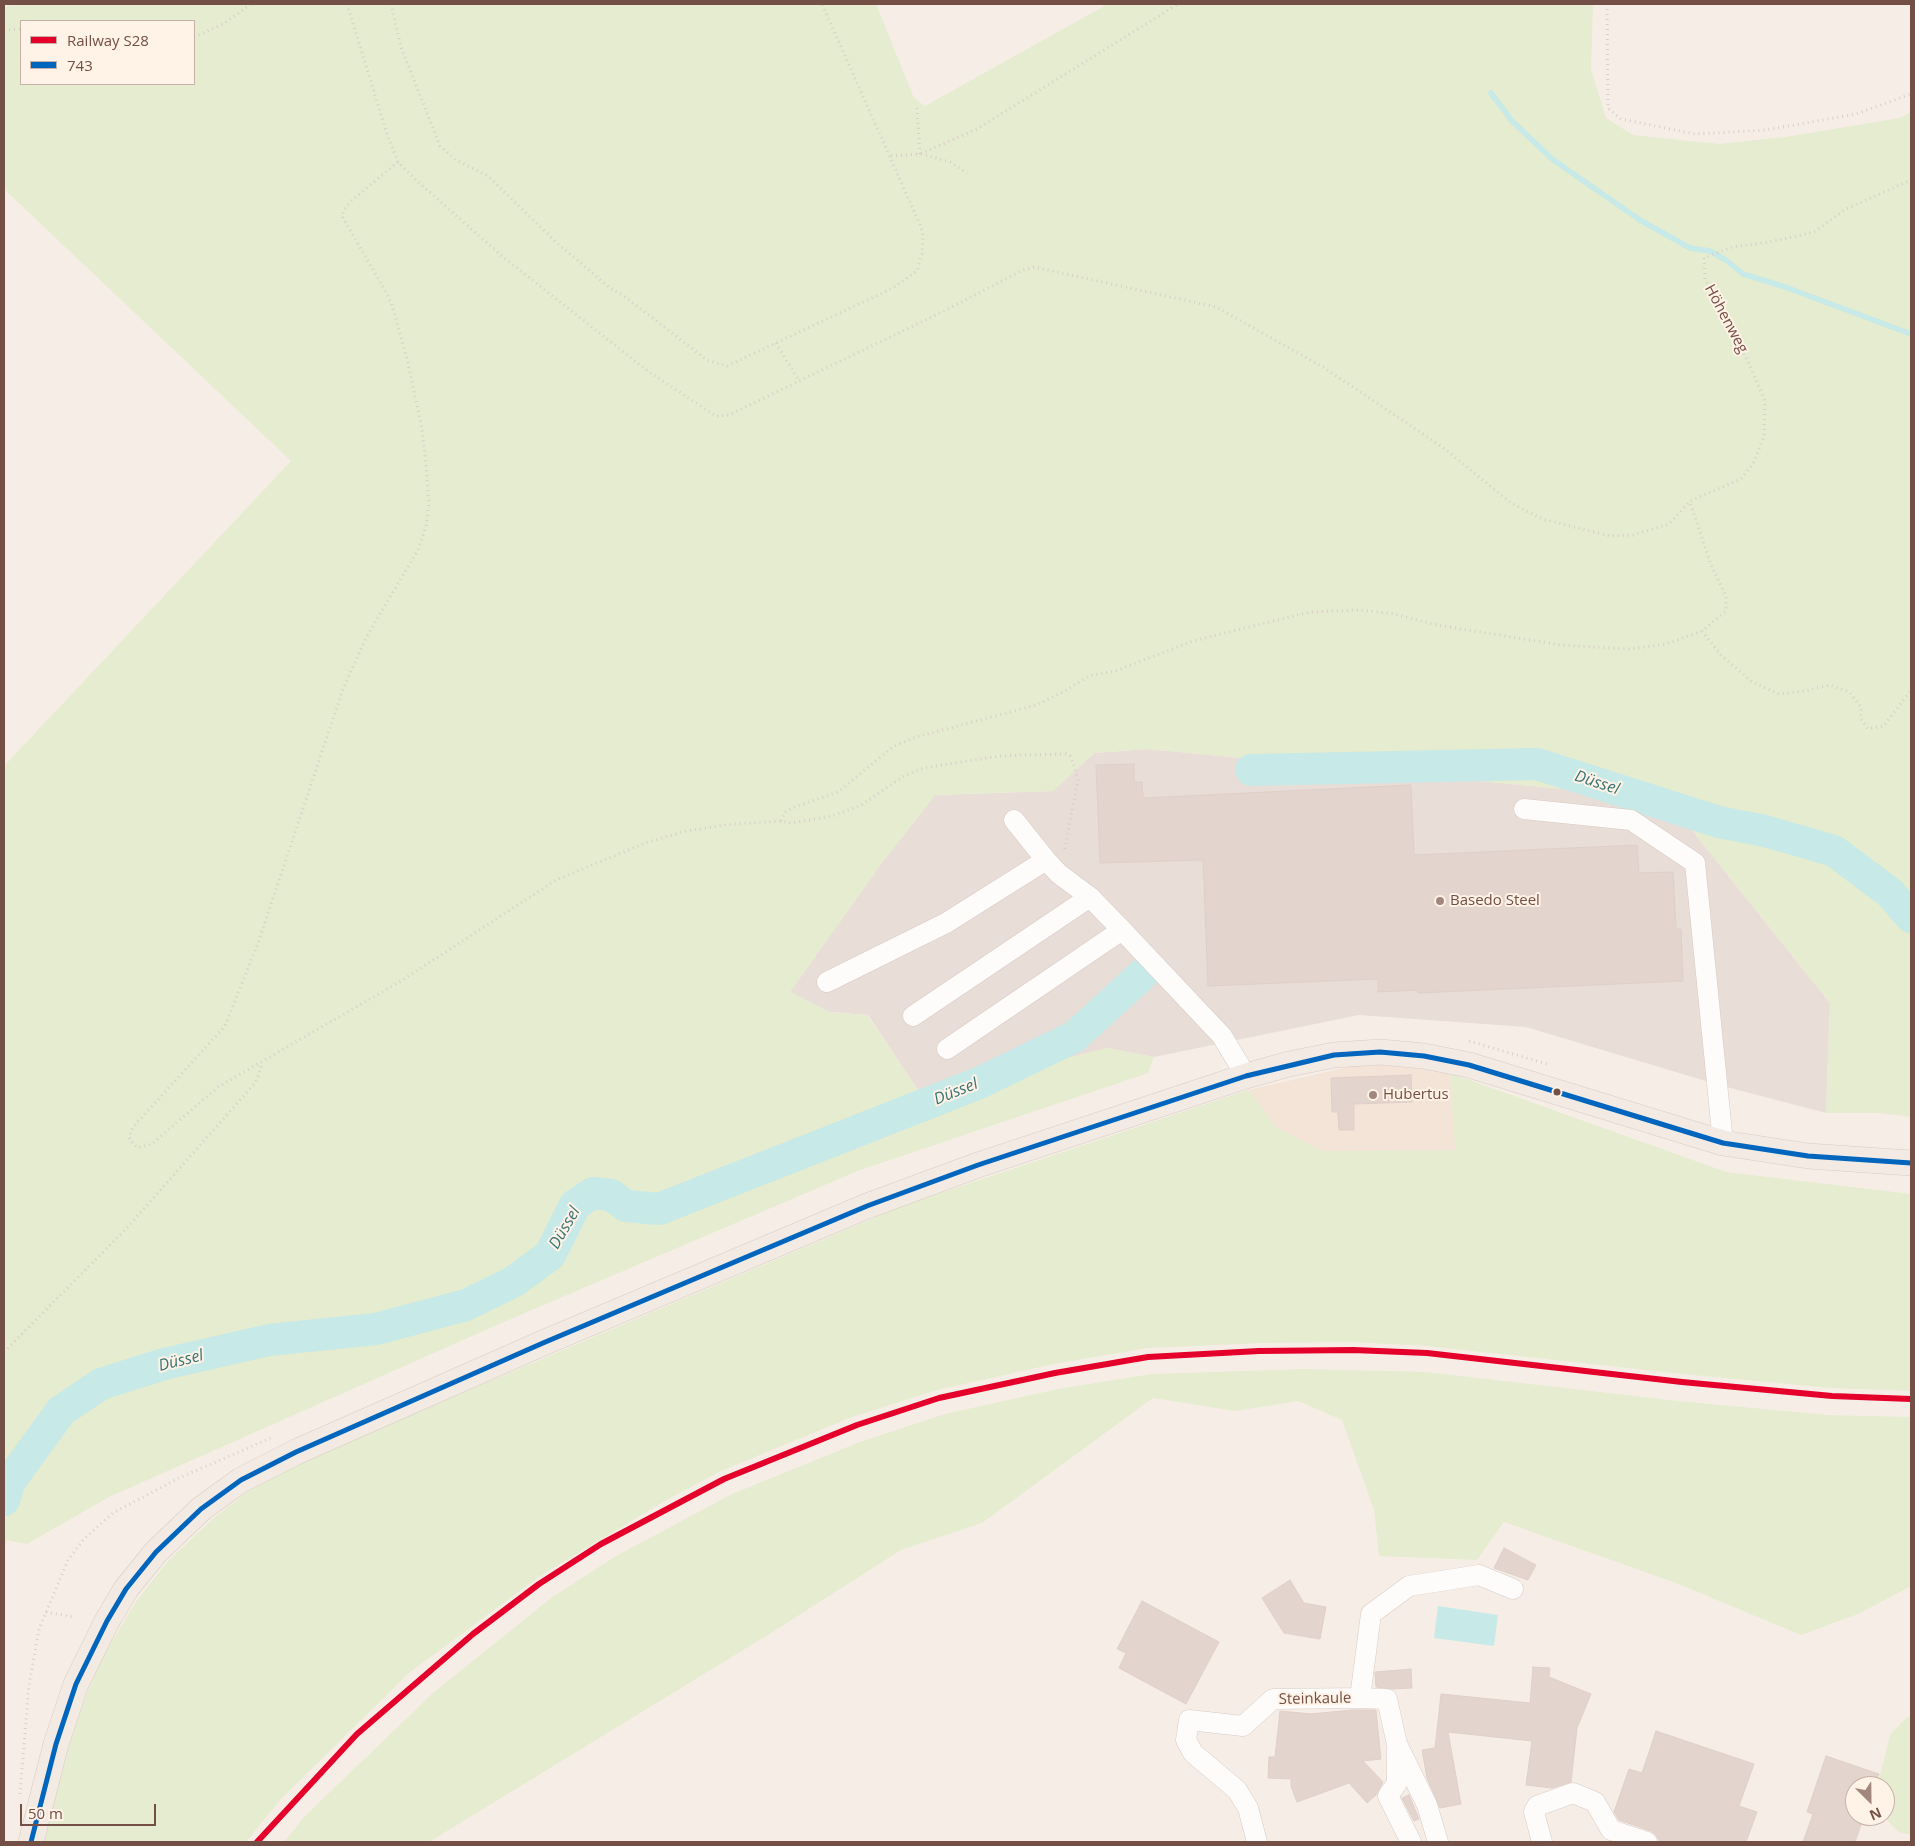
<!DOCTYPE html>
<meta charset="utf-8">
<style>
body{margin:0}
#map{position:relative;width:1915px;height:1846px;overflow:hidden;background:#f6eee6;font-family:"Open Sans",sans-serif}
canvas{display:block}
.frame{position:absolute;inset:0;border:5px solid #744f46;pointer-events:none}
.legend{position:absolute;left:20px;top:20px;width:175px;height:65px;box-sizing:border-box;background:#fff2e6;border:1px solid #c7b1a6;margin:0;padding:6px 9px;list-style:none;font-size:15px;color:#744f46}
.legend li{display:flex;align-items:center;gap:10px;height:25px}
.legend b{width:25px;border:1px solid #c7b1a6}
.north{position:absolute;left:1845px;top:1776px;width:50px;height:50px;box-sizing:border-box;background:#fff2e6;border:1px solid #c7b1a6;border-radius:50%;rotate:157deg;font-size:14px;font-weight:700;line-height:20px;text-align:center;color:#744f46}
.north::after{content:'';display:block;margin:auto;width:18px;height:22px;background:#a2877e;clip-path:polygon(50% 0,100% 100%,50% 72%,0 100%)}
.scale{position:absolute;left:20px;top:1804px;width:136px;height:22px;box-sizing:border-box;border:2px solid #744f46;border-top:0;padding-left:6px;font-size:15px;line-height:18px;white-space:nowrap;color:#744f46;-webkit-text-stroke:4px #fff2e6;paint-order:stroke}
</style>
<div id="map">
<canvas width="1915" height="1846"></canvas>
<div class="frame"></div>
<ul class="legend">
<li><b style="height:6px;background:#e4002b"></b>Railway S28</li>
<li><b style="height:6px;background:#0065bd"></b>743</li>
</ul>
<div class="north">N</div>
<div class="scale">50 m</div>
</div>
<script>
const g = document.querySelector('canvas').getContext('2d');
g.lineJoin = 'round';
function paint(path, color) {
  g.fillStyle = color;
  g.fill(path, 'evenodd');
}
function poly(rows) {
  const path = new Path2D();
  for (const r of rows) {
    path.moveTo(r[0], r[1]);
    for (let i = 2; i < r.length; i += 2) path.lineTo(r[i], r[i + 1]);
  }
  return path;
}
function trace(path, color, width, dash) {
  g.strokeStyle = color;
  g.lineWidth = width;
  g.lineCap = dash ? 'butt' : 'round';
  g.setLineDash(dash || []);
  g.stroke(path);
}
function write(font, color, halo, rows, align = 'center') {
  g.font = font + ' "Open Sans",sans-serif';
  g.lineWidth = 4;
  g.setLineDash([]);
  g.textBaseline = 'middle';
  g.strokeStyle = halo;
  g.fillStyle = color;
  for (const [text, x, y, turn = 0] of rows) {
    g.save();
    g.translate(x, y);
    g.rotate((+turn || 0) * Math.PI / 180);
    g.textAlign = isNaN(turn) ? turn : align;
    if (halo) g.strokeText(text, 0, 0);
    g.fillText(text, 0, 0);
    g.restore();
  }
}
const residential = poly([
 [1370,1062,1450,1073,1455,1150,1322,1151,1277,1128,1248,1090]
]);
const industrial = poly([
 [1148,749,1667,799,1830,1003,1826,1113,1719,1085,1526,1027,1359,1015,1154,1057,1107,1048,921,1095,868,1015,829,1012,790,992,881,864,935,795,1053,791,1094,753]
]);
const green = poly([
 [16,4,876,4,914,98,925,106,1108,4,1593,4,1591,69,1606,118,1633,135,1719,144,1785,137,1900,118,1911,112,1911,1117,1878,1113,1826,1113,1830,1003,1667,799,1148,749,1094,753,1053,791,935,795,881,864,790,992,829,1012,867,1015,921,1095,1107,1048,1154,1057,1148,1073,860,1170,506,1321,109,1497,27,1544,7,1540,4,1548,4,766,291,461,4,189,4,7],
 [21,21,194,21,194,84,21,84],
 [1450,1073,1726,1172,1911,1194,1911,1391,1831,1388,1682,1374,1427,1346,1352,1342,1261,1343,1147,1348,1054,1364,937,1390,852,1417,721,1471,663,1502,540,1576,409,1673,280,1800,246,1842,40,1842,76,1720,101,1660,135,1603,167,1562,214,1518,250,1490,302,1461,902,1206,1248,1090,1277,1128,1322,1151,1455,1150],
 [1305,1369,1426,1372,1678,1401,1828,1415,1911,1417,1911,1586,1858,1614,1801,1635,1676,1583,1504,1522,1477,1560,1379,1556,1374,1510,1342,1420,1298,1401,1235,1411,1153,1398,982,1523,901,1550,771,1633,429,1842,284,1842,305,1816,433,1693,551,1598,616,1556,732,1494,860,1442,945,1414,1058,1389,1152,1374],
 [1907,1717,1911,1717,1911,1835,1899,1832,1885,1818,1885,1786,1880,1786,1879,1780,1890,1735]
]);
const water = poly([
 [1438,1606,1498,1615,1494,1646,1434,1638]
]);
const stream = poly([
 [1491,93,1512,121,1552,159,1640,220,1690,248,1710,251,1726,260,1743,274,1785,287,1911,334]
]);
const river = poly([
 [1251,770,1537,764,1719,822,1765,831,1834,851,1889,892,1911,917],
 [4,1500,10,1481,61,1411,101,1384,164,1364,269,1340,376,1329,466,1305,513,1282,550,1255,575,1205,593,1193,611,1195,626,1206,659,1209,979,1083,1074,1037,1143,974]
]);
const building = poly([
 [1134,764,1134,782,1142,782,1143,798,1411,785,1414,855,1637,845,1639,873,1673,872,1676,929,1681,929,1683,981,1418,993,1418,990,1378,992,1378,979,1208,986,1203,860,1100,863,1096,765,1134,764],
 [1411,1075,1412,1102,1354,1104,1354,1130,1339,1130,1338,1112,1332,1112,1331,1078,1411,1075],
 [1504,1548,1536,1565,1528,1580,1494,1568,1504,1548],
 [1290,1580,1304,1603,1326,1607,1320,1639,1284,1633,1262,1598,1290,1580],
 [1142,1601,1219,1642,1186,1704,1119,1668,1126,1653,1117,1649,1142,1601],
 [1533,1667,1550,1668,1549,1677,1591,1694,1577,1728,1571,1782,1552,1788,1526,1785,1532,1741,1448,1732,1461,1804,1440,1808,1427,1778,1422,1750,1435,1748,1441,1694,1530,1703,1533,1667],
 [1411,1669,1412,1688,1393,1689,1376,1687,1375,1672,1411,1669],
 [1352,1710,1376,1710,1381,1759,1363,1761,1383,1782,1376,1795,1367,1803,1349,1783,1297,1802,1291,1786,1291,1779,1268,1778,1269,1757,1275,1757,1280,1711,1311,1714,1352,1710],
 [1656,1731,1754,1764,1739,1806,1757,1812,1746,1842,1660,1842,1656,1835,1651,1831,1619,1820,1614,1812,1629,1769,1642,1773,1656,1731],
 [1826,1756,1879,1774,1874,1786,1855,1786,1855,1816,1864,1816,1855,1842,1803,1842,1813,1814,1807,1812,1826,1756],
 [1409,1795,1419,1819,1414,1821,1402,1798,1409,1795]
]);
const path = poly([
 [347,4,387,134,398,162,416,180,503,257,649,372,716,416,729,415,942,312,1023,270,1034,267,1216,307,1323,367,1441,446,1511,503,1542,519,1610,536,1633,535,1669,524,1690,501,1741,479,1753,464,1764,436,1765,401,1749,364,1705,279,1704,258,1732,247,1770,242,1814,232,1846,209,1911,180],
 [391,4,401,47,440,146,456,160,488,176,557,243,610,288,624,296,707,360,727,366,893,288,917,271,922,254,923,236,921,227,822,4],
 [1607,4,1608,108,1621,119,1695,134,1766,130,1856,114,1911,94],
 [4,30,21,29],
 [194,37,223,24,251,4],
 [917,108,920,154],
 [921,154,950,162,967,173],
 [891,156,920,154,977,129,1178,4],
 [398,162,351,201,344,210,342,216,383,287,392,305,407,359,422,429,426,464,429,504,426,526,418,550,367,636,343,689,258,943,225,1026,133,1127,129,1137,133,1144,138,1148,152,1144,218,1087,401,981,556,880,645,843,686,831,732,824,781,821,791,823,832,816,860,806,904,776,923,768,999,756,1066,754,1070,756,1073,762,1078,780,1064,853],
 [776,343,799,381],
 [1702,631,1721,655,1752,682,1779,694,1804,691,1830,685,1849,692,1861,707,1861,719,1868,729,1884,726,1911,690],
 [781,821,785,812,792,808,838,792,894,746,916,737,1036,705,1065,691,1089,676,1115,671,1193,641,1310,612,1360,610,1394,614,1437,625,1561,645,1629,649,1666,644,1702,631,1726,611,1726,596,1711,565,1690,502],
 [1469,1041,1547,1064],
 [4,1352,125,1230,256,1082,262,1064],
 [46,1612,73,1617],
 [20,1794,29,1685,39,1629,68,1560,84,1539,113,1513,179,1478,273,1437]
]);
const minor = poly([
 [1524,809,1631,820,1695,863,1723,1143],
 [1014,820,1046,860,1059,874,1090,897,1122,930,1222,1036,1246,1076],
 [827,982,946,923,1046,860],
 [913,1016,1090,897],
 [947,1049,1122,930],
 [1360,1698,1371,1614,1409,1586,1479,1575,1513,1589],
 [1397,1749,1397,1783,1388,1796,1411,1842],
 [1257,1842,1248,1808,1237,1790,1193,1753,1186,1740,1189,1720,1243,1726,1273,1699,1360,1698,1387,1699,1397,1744,1427,1805,1438,1842],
 [1542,1842,1534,1812,1537,1806,1573,1793,1595,1802,1611,1830,1647,1842]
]);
const major = poly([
 [31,1842,56,1744,76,1684,107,1621,126,1589,156,1552,201,1509,241,1480,296,1452,543,1343,867,1206,978,1165,1246,1076,1289,1064,1334,1055,1380,1052,1424,1056,1469,1065,1723,1143,1808,1156,1911,1163]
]);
const bus1 = poly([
 [31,1842,56,1744,76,1684,107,1621,126,1589,156,1552,201,1509,241,1480,296,1452,543,1343,867,1206,978,1165,1246,1076,1334,1055,1380,1052,1424,1056,1469,1065,1723,1143,1808,1156,1911,1163]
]);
const rail1 = poly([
 [257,1842,357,1734,473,1634,539,1584,601,1544,724,1479,857,1425,939,1398,1055,1373,1148,1357,1259,1351,1353,1350,1427,1353,1682,1382,1832,1396,1911,1399]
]);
const markers = [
 [1440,901,5,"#a2877e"],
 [1557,1092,4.5,"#744f46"],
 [1373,1095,5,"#a2877e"]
];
const streetNames = [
 ["Höhenweg",1726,319,62],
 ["Steinkaule",1315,1699,-1]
];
const poiNames = [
 ["Basedo Steel",1450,901],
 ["Hubertus",1383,1095]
];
const waterNames = [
 ["Düssel",1597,783,18],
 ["Düssel",956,1092,-22],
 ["Düssel",565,1228,-60],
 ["Düssel",181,1361,-14]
];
paint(residential, '#f4e3d7');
paint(industrial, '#e9ddd7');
paint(green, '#e5eccf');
paint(water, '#c7e9e7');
trace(stream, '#c7e9e7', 5.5);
trace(river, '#c7e9e7', 32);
paint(building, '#e3d4cd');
trace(building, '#dfcfc8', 1);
trace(minor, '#d7cac4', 21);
trace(major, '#d8cbc7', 26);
trace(path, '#d9ceca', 3, [1, 4]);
trace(minor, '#fefcfb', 20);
trace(major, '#f2eae3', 25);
trace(bus1, '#0065bd', 5);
trace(rail1, '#e4002b', 6);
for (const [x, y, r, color] of markers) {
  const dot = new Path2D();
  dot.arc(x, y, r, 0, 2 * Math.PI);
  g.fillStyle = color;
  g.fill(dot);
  trace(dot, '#fff2e6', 2);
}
write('15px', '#744f46', '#fff2e6', streetNames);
write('15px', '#744f46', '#fff2e6', poiNames, 'left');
write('italic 16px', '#377374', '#fff2e6', waterNames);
</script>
